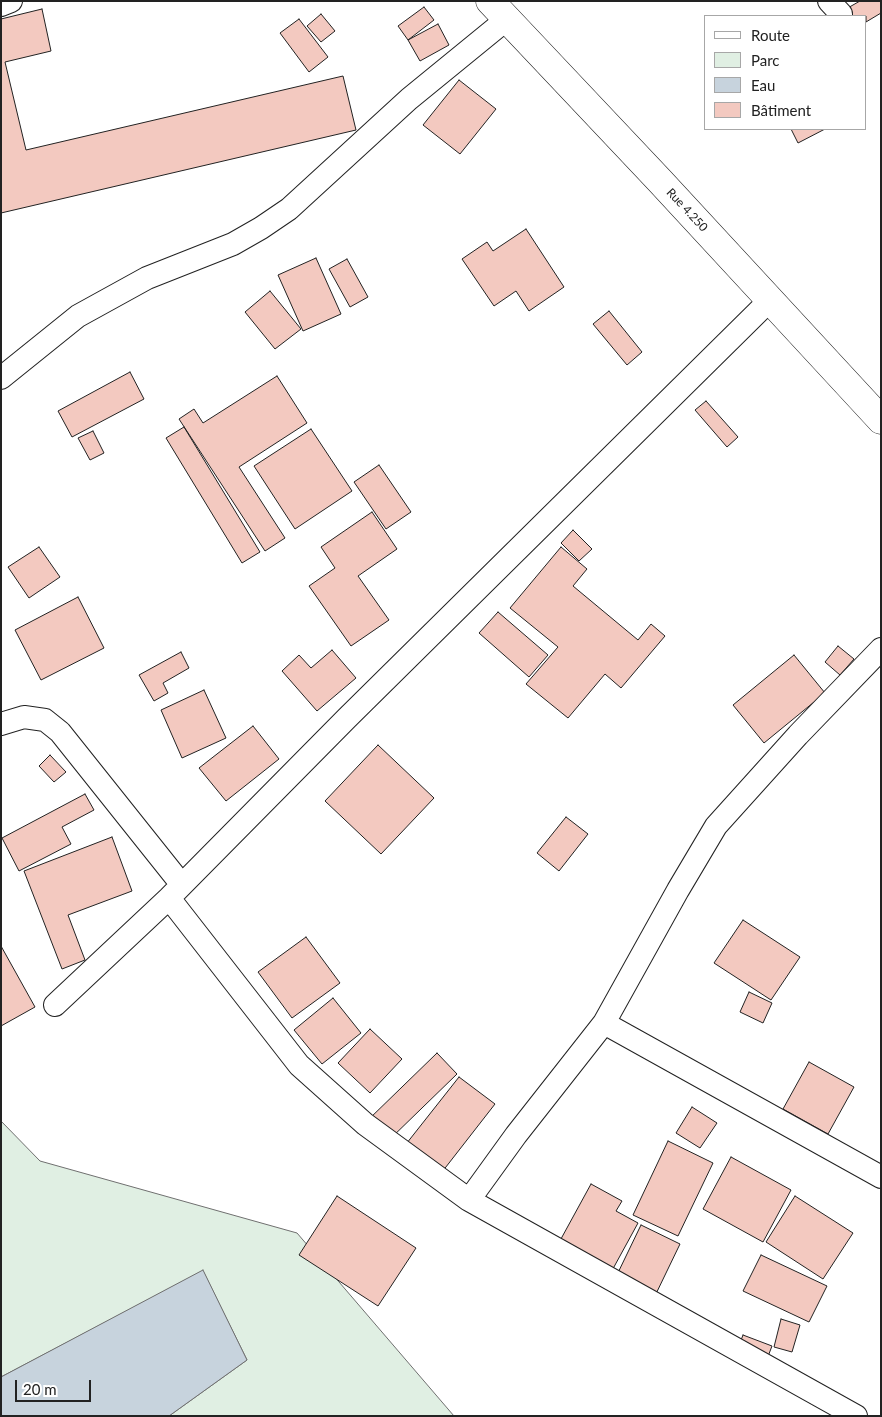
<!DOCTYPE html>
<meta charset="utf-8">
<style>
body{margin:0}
#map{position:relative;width:882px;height:1417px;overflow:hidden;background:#fff;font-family:Lato,sans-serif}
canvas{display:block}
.frame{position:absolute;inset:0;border:2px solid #222;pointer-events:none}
.legend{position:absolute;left:704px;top:15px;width:162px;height:115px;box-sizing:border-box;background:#fff;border:1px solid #a7a7a7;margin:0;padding:6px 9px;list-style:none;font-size:15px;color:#222}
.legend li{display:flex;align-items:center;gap:10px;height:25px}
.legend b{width:25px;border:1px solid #a7a7a7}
.scale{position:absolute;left:15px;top:1380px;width:76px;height:22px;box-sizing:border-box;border:2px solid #222;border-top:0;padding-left:6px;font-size:15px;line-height:18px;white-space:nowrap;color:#222;-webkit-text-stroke:4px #fff;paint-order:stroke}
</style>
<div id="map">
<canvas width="882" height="1417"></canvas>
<div class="frame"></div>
<ul class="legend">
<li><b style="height:6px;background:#fff"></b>Route</li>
<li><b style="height:14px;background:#e0efe3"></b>Parc</li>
<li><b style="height:14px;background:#c7d3dd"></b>Eau</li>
<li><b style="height:14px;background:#f3c9c0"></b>Bâtiment</li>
</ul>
<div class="scale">20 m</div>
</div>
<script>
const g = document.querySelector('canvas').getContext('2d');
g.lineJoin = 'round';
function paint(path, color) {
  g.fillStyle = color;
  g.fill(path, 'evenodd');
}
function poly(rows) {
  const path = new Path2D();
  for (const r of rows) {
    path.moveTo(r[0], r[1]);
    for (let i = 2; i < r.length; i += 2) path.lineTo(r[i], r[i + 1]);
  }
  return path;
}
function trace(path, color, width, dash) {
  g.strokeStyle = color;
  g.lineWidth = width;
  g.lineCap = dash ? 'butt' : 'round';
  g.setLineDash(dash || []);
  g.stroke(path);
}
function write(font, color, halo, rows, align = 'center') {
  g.font = font + ' Lato,sans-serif';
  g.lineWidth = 4;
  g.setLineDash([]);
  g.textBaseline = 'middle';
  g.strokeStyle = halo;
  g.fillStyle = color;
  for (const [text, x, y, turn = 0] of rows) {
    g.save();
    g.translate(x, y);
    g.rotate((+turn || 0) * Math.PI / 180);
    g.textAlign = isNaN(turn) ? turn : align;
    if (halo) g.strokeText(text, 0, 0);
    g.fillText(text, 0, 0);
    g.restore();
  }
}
const green = poly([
 [1,1121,40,1161,297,1233,454,1416,169,1416,247,1360,203,1271,1,1377,1,1121]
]);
const water = poly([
 [203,1270,247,1360,169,1416,1,1416,1,1377,203,1270]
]);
const building = poly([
 [860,1,881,1,881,13,866,22,866,16,850,16,846,9,860,1],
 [424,7,434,20,408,40,398,26,424,7],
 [42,9,51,51,5,62,26,150,343,76,356,130,1,213,1,19,42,9],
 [321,14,335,31,321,42,307,26,321,14],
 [299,19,328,57,309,72,280,33,299,19],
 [438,24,449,45,420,61,408,40,438,24],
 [459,80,496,109,460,154,423,125,459,80],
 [791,129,825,129,798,143,791,129],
 [526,229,564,287,529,311,516,291,494,306,462,259,487,242,493,251,526,229],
 [316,258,341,314,303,331,278,275,316,258],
 [347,259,368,297,350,307,329,269,347,259],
 [270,291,301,329,275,349,245,312,270,291],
 [609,311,642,352,627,365,593,324,609,311],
 [130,372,144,399,72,437,58,411,130,372],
 [277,376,307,423,239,467,285,538,265,551,179,419,194,409,203,423,277,376],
 [706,401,738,437,727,447,695,410,706,401],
 [184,427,260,552,242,563,166,438,184,427],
 [311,429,352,491,295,529,254,466,311,429],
 [93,431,104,453,90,460,78,438,93,431],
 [379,465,411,512,386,529,354,482,379,465],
 [372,512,397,549,358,576,389,620,351,646,309,586,335,568,321,547,372,512],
 [573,530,592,549,579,561,561,543,573,530],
 [39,547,60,577,29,598,8,567,39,547],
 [561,547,587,569,573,586,638,640,651,624,665,636,621,688,605,674,568,718,526,684,558,647,510,608,561,547],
 [78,597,104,648,41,680,15,630,78,597],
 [498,612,548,655,529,677,479,633,498,612],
 [838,646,854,659,840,675,825,662,838,646],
 [332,650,356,678,317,711,282,671,299,655,311,668,332,650],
 [181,652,189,668,163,683,168,693,154,701,139,675,181,652],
 [794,655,825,693,764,743,733,705,794,655],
 [204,690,226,738,182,758,161,710,204,690],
 [253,726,279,759,226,801,199,768,253,726],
 [378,745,434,798,381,854,325,801,378,745],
 [50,755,66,772,54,782,39,766,50,755],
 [85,794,94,810,62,827,71,844,19,871,2,838,85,794],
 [566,817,588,834,559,871,537,853,566,817],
 [112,837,132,891,68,915,85,960,62,969,24,871,112,837],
 [743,920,800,957,771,1000,714,963,743,920],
 [306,937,340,983,292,1018,258,972,306,937],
 [1,946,35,1007,1,1026,1,946],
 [749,992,772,1003,763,1023,740,1012,749,992],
 [333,998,361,1033,322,1064,294,1030,333,998],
 [370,1029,402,1059,370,1093,338,1063,370,1029],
 [437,1053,457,1074,387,1142,367,1121,437,1053],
 [809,1062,854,1087,828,1134,783,1109,809,1062],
 [459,1077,495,1104,435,1181,399,1153,459,1077],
 [692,1107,717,1123,700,1148,676,1133,692,1107],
 [668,1141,713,1163,678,1236,633,1215,668,1141],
 [731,1157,791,1190,763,1242,703,1209,731,1157],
 [591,1184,622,1201,616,1211,638,1223,603,1287,556,1248,591,1184],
 [337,1196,416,1248,378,1306,299,1255,337,1196],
 [795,1196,853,1233,823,1279,766,1242,795,1196],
 [641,1225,680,1244,653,1300,614,1281,641,1225],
 [761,1255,827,1286,809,1322,743,1291,761,1255],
 [781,1319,800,1325,792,1352,774,1347,781,1319],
 [743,1335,772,1346,767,1359,738,1348,743,1335]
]);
const minor = poly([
 [829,1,841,14],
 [1,5,11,1],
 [1,378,78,316,147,278,233,244,261,228,289,209,409,99,507,19],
 [1,724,24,717,45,720,60,732,182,885],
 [169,898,299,1065,365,1124,469,1200],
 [55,1005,169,898,347,718,770,300],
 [604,1023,881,1177],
 [856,1416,469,1200,516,1135,604,1023,678,890,716,826,798,735,881,649]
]);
const primary = poly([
 [490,1,660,181,881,420]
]);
const streetNames = [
 ["Rue 4.250",687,210,47]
];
paint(green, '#e0efe3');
trace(green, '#6f6f6f', 1);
paint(water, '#c7d3dd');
trace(water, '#6f6f6f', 1);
paint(building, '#f3c9c0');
trace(building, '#222', 1);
trace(minor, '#222', 24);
trace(primary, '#222', 29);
trace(minor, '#fff', 22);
trace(primary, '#fff', 28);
write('12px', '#222', '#fff', streetNames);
</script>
